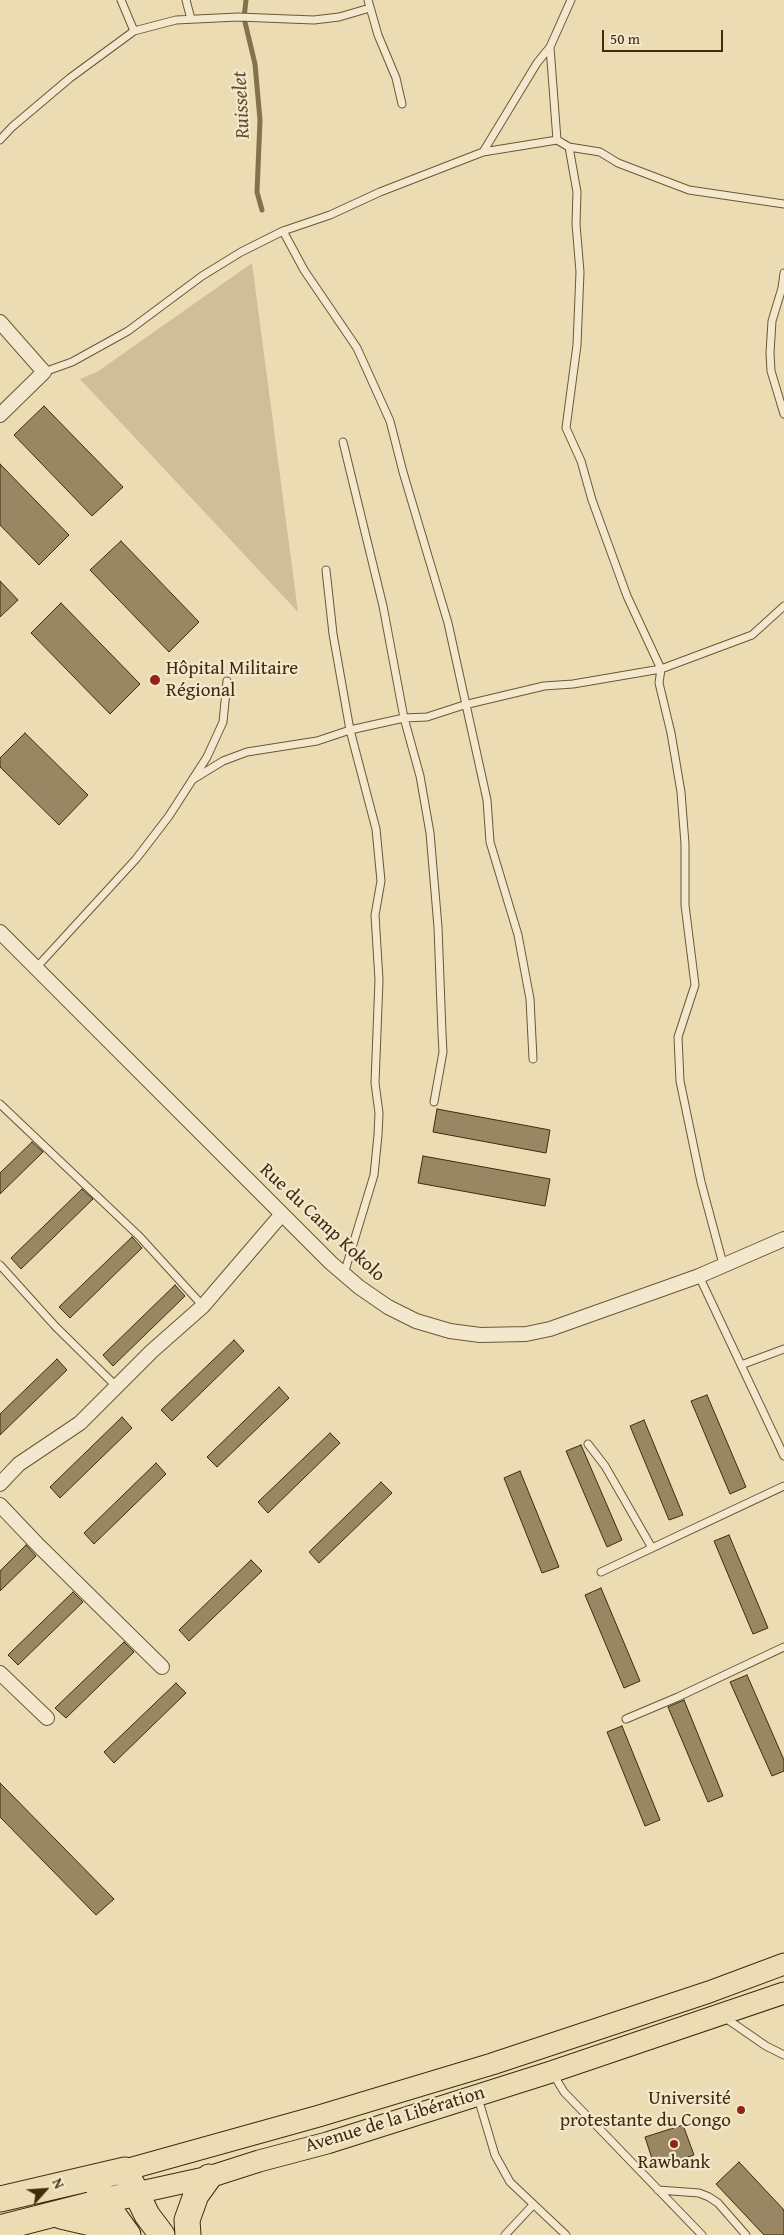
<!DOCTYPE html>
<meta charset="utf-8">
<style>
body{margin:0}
#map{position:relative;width:784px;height:2235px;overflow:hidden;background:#ecdcb4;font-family:"Gentium Book Plus",serif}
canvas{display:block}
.north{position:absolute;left:20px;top:2165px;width:50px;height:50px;-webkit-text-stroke:4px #f3e8ce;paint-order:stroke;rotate:64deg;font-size:14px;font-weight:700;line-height:20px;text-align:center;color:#402b0b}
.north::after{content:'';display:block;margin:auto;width:18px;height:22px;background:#402b0b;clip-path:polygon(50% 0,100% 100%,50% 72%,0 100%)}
.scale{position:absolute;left:602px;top:30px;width:121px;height:22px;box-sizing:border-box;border:2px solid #402b0b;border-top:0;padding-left:6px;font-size:15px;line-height:18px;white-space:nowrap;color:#402b0b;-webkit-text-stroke:4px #f3e8ce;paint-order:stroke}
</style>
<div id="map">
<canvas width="784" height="2235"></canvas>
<div class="north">N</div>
<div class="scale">50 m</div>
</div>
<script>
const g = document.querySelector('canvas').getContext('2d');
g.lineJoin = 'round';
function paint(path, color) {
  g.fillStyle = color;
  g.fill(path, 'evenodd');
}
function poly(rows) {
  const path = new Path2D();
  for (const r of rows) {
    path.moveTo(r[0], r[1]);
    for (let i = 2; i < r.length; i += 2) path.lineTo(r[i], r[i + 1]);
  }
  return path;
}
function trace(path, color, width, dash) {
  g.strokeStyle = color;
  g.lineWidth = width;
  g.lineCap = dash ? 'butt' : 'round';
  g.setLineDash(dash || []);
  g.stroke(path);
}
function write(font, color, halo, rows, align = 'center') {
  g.font = font + ' "Gentium Book Plus",serif';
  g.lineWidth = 4.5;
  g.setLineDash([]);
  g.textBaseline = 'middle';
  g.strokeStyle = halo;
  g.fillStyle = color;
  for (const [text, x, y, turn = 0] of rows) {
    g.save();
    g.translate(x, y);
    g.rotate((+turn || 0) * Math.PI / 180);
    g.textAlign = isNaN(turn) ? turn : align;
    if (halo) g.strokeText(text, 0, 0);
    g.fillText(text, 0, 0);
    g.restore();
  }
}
const green = poly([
 [252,263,298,612,80,379,97,372]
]);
const stream = poly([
 [246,0,244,18,255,64,260,120,257,192,262,210]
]);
const building = poly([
 [44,406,123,487,92,516,14,435,44,406],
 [0,464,69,535,39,565,0,525,0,464],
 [121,541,199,622,169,652,90,570,121,541],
 [0,581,18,600,0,617,0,581],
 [61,603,140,684,110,714,31,633,61,603],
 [25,733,88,795,59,825,0,767,0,758,25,733],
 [437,1109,550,1130,546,1153,433,1132,437,1109],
 [32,1142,43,1152,0,1194,0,1173,32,1142],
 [423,1156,550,1179,545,1206,418,1183,423,1156],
 [82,1189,93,1199,21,1269,11,1258,82,1189],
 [132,1237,142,1248,70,1318,59,1307,132,1237],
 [175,1285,185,1296,113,1366,103,1355,175,1285],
 [234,1340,244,1351,172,1421,161,1410,234,1340],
 [57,1359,67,1370,0,1435,0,1414,57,1359],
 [279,1387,289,1398,217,1467,207,1457,279,1387],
 [707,1395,746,1487,730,1494,691,1401,707,1395],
 [122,1417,132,1428,60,1498,50,1487,122,1417],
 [644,1420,683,1515,669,1520,630,1426,644,1420],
 [330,1433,340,1443,268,1513,258,1502,330,1433],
 [581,1445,622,1540,607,1547,566,1451,581,1445],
 [156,1463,166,1474,94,1544,84,1533,156,1463],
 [520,1471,559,1567,542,1573,504,1478,520,1471],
 [381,1482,392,1493,319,1563,309,1552,381,1482],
 [729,1535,768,1628,753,1634,714,1541,729,1535],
 [26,1545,36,1556,0,1591,0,1571,26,1545],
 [251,1560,262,1571,189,1641,179,1630,251,1560],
 [601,1588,640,1681,624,1688,585,1595,601,1588],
 [73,1592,83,1602,18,1665,8,1655,73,1592],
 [124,1642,134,1652,66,1718,55,1708,124,1642],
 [747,1675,784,1760,784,1771,772,1776,730,1682,747,1675],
 [176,1683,186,1693,114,1763,104,1752,176,1683],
 [684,1700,723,1796,708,1802,668,1707,684,1700],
 [622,1726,660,1820,645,1826,607,1732,622,1726],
 [0,1783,114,1899,96,1915,0,1817,0,1783],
 [683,2125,694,2155,655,2168,645,2137,683,2125],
 [739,2162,784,2210,784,2235,764,2235,716,2184,739,2162]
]);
const lane = poly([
 [121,0,134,31],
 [186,0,191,19],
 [368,0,378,35,396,78,402,104],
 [550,47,557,140],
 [0,140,12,127,70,78,134,31,176,20,238,17,314,20,339,17,370,8],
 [569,147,577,192,576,224,580,272,577,345,566,428,581,461,592,500,627,596,661,669,659,683,671,733,681,792,685,844,685,905,695,985,678,1037,680,1081,701,1182,723,1264],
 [483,152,537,63,550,47,571,0],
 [283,231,304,270,357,348,390,421,403,472,448,623,487,800,490,842,518,935,530,999,533,1059],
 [784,273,782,288,772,321,770,353,771,371,784,414],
 [44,372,72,362,128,331,202,276,241,252,283,231,330,215,380,192,483,152,557,140,569,147,600,152,618,163,689,190,784,204],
 [343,442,383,606,404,718,420,776,430,833,438,927,442,1033,443,1052,434,1102],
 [326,570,333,634,350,730,376,829,381,881,375,915,379,980,375,1083,379,1113,378,1135,374,1175,344,1274],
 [192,780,223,761,247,752,317,741,350,730,404,718,427,717,464,705,544,686,573,684,661,669,752,635,784,606],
 [36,968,136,859,169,816,207,757,223,722,227,681],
 [0,1104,140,1237,203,1306],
 [0,1265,56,1327,116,1386],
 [699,1276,784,1456],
 [741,1365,784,1349],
 [588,1444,605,1466,652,1548],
 [601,1572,784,1486],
 [626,1719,678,1697,784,1647],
 [724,2017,766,2046,784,2055],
 [553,2074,564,2092,702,2235],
 [478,2098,495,2155,510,2182,566,2235],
 [658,2190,699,2193,709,2197,718,2203,746,2235],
 [505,2235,533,2205]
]);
const street = poly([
 [0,322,44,372,0,415],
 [0,932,331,1263,359,1287,388,1307,416,1321,450,1331,480,1335,526,1334,550,1329,699,1276,784,1239],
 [0,1484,19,1464,80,1423,152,1351,203,1306,282,1214],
 [0,1505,39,1546,162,1667],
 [0,1673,47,1718]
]);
const primary = poly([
 [125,2170,319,2116,492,2064,709,1992,784,1964],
 [136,2193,209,2177,259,2161,327,2143,551,2072,784,1993]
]);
const highway = poly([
 [99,2189,105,2203,128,2235],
 [0,2199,125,2170,147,2215,162,2235],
 [61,2216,95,2224,114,2235],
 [0,2228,136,2193],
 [188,2235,187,2220,196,2195,209,2177]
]);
const markers = [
 [155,680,6,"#8f2418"],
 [741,2110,5,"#8f2418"],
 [674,2144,5,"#8f2418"]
];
const poiNames = [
 ["Hôpital Militaire",166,669],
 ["Régional",166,691],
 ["Université",731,2099,"right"],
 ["protestante du Congo",731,2121,"right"],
 ["Rawbank",674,2163,"center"]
];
const streetNames = [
 ["Rue du Camp Kokolo",322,1223,43],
 ["Avenue de la Libération",395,2120,-17]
];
const waterNames = [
 ["Ruisselet",242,105,-93]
];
paint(green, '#cfbe97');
trace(stream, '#84714e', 5);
paint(building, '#998763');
trace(building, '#402b0b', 1);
trace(lane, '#6b5735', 9);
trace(street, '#6b5735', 16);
trace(primary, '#402b0b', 23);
trace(highway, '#402b0b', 27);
trace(lane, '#f3e8ce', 7);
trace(street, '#f3e8ce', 14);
trace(primary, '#ecdcb4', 21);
trace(highway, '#ecdcb4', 25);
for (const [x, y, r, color] of markers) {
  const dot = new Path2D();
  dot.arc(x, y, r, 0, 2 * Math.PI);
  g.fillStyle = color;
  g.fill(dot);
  trace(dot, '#f3e8ce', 2);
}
write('19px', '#402b0b', '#f3e8ce', poiNames, 'left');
write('19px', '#402b0b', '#f3e8ce', streetNames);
write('italic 20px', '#624e2d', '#f3e8ce', waterNames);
</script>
